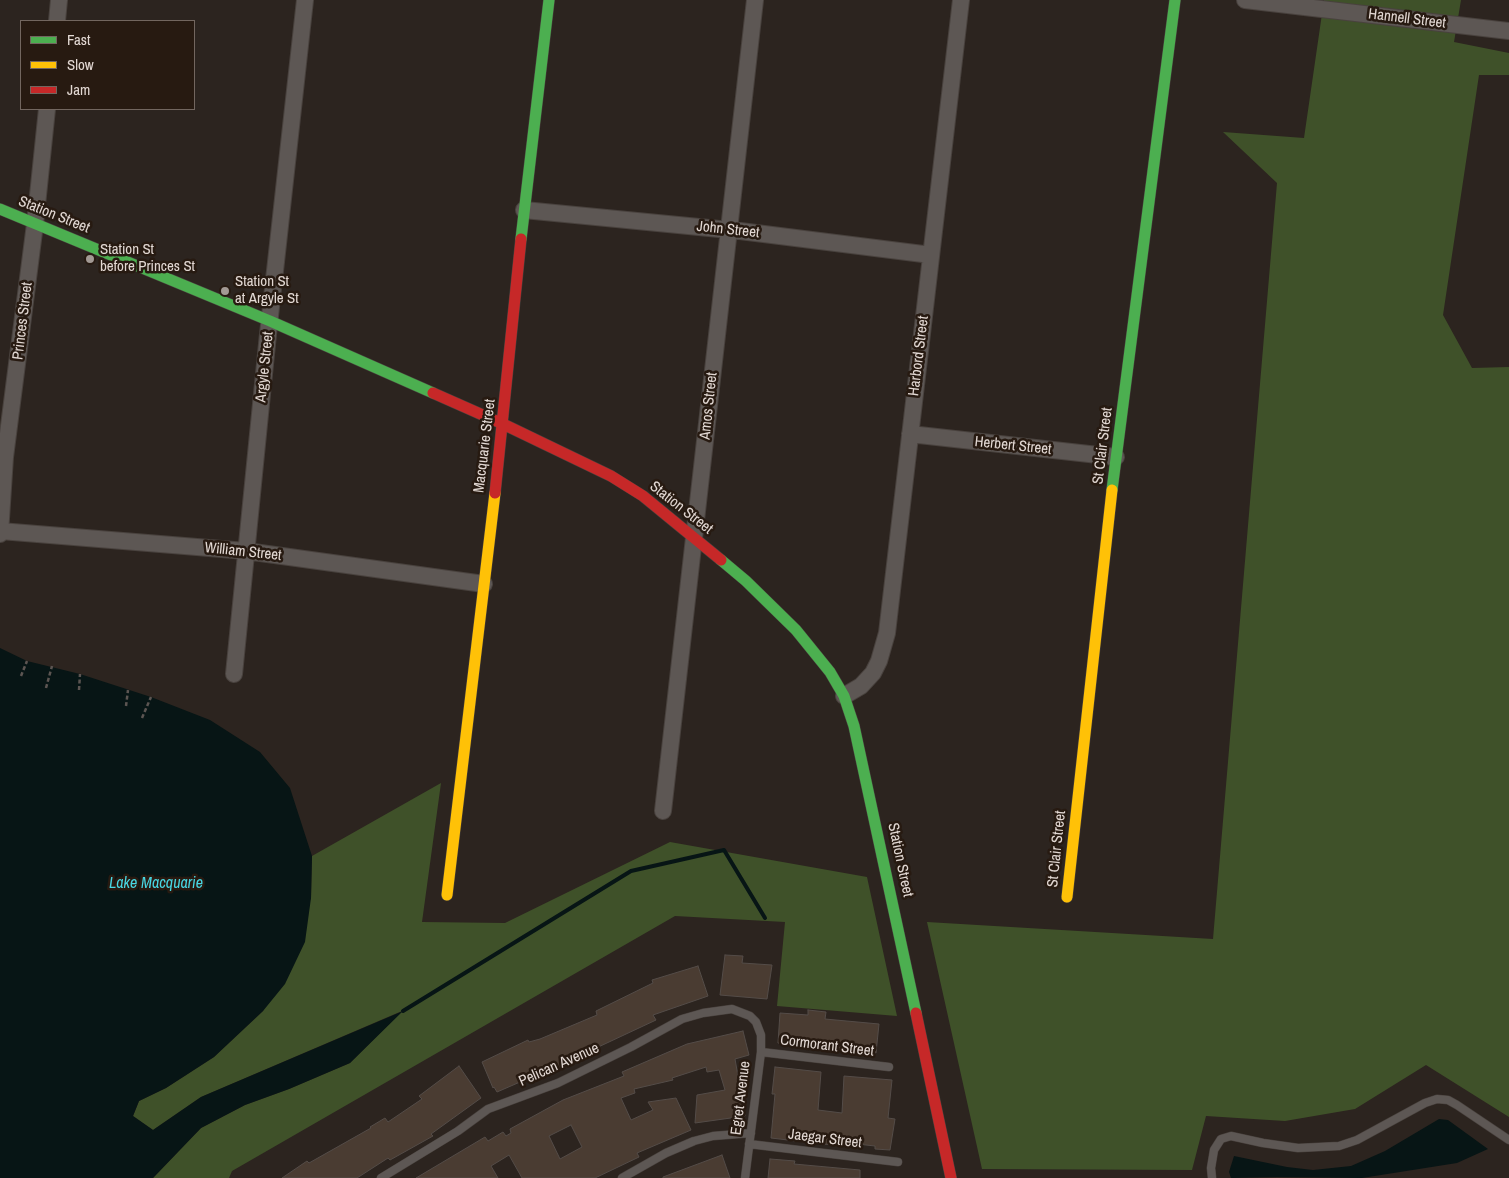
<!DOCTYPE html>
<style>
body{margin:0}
#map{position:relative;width:1509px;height:1178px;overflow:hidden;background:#2c241f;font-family:"Archivo Narrow",sans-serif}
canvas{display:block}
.legend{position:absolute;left:20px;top:20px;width:175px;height:90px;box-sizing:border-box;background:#271a11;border:1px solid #72665f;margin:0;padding:6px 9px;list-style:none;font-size:15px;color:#e2d8d3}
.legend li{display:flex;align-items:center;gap:10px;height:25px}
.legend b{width:25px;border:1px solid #72665f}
</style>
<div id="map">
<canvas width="1509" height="1178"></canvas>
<ul class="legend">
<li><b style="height:6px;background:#4caf50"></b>Fast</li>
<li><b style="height:6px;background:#ffc107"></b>Slow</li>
<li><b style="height:6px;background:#c62828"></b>Jam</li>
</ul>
</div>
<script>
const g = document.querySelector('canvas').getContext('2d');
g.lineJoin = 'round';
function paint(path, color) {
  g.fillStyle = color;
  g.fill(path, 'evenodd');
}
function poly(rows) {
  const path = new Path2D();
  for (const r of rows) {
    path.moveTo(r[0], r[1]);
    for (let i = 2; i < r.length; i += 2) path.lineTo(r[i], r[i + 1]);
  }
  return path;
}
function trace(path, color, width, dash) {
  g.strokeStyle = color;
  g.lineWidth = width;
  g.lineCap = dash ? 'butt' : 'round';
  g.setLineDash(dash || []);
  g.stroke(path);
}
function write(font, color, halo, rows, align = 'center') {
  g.font = font + ' "Archivo Narrow",sans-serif';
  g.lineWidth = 5;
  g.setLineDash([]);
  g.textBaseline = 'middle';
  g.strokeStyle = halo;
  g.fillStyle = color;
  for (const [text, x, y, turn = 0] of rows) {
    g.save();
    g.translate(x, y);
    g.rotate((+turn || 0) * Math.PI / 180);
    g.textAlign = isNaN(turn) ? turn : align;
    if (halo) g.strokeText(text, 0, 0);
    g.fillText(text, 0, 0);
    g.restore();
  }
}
const green = poly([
 [1324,0,1461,0,1454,42,1509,53,1509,75,1479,75,1443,315,1472,368,1509,367,1509,1117,1426,1065,1355,1109,1285,1121,1206,1116,1192,1170,982,1169,927,922,1213,939,1277,183,1223,132,1304,138],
 [441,783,422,922,505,923,670,842,867,877,897,1016,777,1006,785,922,675,916,232,1171,229,1178,153,1178,201,1128,245,1105,289,1089,350,1063,402,1011,201,1097,153,1130,133,1116,139,1101,166,1088,214,1057,263,1011,311,898,312,856]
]);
const water = poly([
 [0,648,27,661,80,674,151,697,210,720,260,752,290,788,312,856,311,898,305,942,285,984,263,1011,214,1057,166,1088,139,1101,133,1116,153,1130,201,1097,403,1011,350,1063,289,1089,245,1105,201,1128,153,1178,0,1178],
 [1439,1119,1448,1120,1488,1149,1457,1163,1362,1178,1277,1177,1231,1178,1229,1172,1234,1156,1287,1167,1313,1170,1351,1166,1385,1151]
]);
const stream = poly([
 [403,1011,631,871,724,850,765,918]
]);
const building = poly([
 [725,955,743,956,742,963,772,965,767,999,720,995,725,955],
 [698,966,708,996,653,1015,656,1020,594,1049,596,1053,583,1059,582,1058,550,1071,550,1069,497,1092,494,1087,493,1088,482,1062,528,1040,529,1042,540,1039,597,1015,596,1011,653,983,652,980,698,966],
 [808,1010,826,1012,825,1019,879,1024,876,1053,778,1043,780,1013,808,1015,808,1010],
 [743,1031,749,1055,735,1059,745,1116,695,1123,697,1095,725,1090,719,1070,707,1072,706,1067,672,1078,673,1080,634,1089,635,1093,621,1098,631,1120,653,1110,648,1102,676,1098,691,1130,637,1153,639,1157,595,1178,522,1178,509,1155,491,1166,498,1178,416,1178,485,1137,488,1141,503,1132,506,1136,511,1133,510,1129,563,1100,624,1076,622,1072,687,1044,743,1031],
 [571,1125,582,1147,560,1159,549,1136,571,1125],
 [459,1066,481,1098,431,1134,433,1136,390,1160,388,1158,357,1178,282,1178,307,1161,309,1163,371,1128,370,1127,385,1118,388,1122,422,1099,419,1096,459,1066],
 [775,1067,821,1072,818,1110,842,1113,844,1076,892,1080,888,1118,895,1119,890,1150,875,1149,875,1146,857,1144,856,1146,822,1144,771,1138,775,1094,772,1094,775,1067],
 [722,1155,730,1178,663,1178,663,1177,722,1155],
 [770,1159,795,1161,794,1164,860,1170,860,1178,768,1178,770,1159]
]);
const path = poly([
 [21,676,27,661],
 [46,688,52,666],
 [79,690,80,674],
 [126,706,128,690],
 [142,718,151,697]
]);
const lane = poly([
 [761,1052,889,1067],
 [749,1144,898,1162],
 [381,1178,458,1131,488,1109,558,1083,631,1047,682,1019,703,1013,732,1009,750,1016,756,1022,761,1035,761,1052,745,1178],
 [622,1178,666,1153,694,1141,713,1136,751,1133],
 [1212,1178,1211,1168,1214,1150,1221,1139,1231,1136,1263,1143,1298,1148,1339,1146,1357,1140,1425,1103,1437,1099,1448,1100,1457,1105,1509,1140]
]);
const street = poly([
 [1245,0,1509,31],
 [57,21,59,0],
 [524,210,740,231,931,255],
 [910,434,1116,457],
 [0,531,246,551,484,584],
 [0,534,5,457,35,224,47,109],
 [234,674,268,334,305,0],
 [844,696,861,686,873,673,879,661,887,633,961,0],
 [663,811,755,0]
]);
const fast = poly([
 [0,209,270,321,433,393],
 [521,239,549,0],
 [1112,490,1175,0],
 [721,560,746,581,796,630,830,672,844,696,854,726,916,1013]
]);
const slow = poly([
 [447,895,495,493],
 [1067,897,1112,490]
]);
const jam = poly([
 [433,393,503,424,611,476,643,496,721,560],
 [495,493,521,239],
 [916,1013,951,1178]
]);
const markers = [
 [90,259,5,"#a29994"],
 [225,291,5,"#a29994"]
];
const streetNames = [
 ["Hannell Street",1407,19,7],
 ["Station Street",54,215,22],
 ["John Street",728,230,6],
 ["Princes Street",23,321,-83],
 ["Harbord Street",919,356,-83],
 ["Argyle Street",265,367,-84],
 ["Amos Street",709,406,-84],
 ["Macquarie Street",485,446,-83],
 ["Herbert Street",1013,446,6],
 ["St Clair Street",1103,446,-83],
 ["Station Street",681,508,38],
 ["William Street",243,552,6],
 ["St Clair Street",1057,849,-84],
 ["Station Street",900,860,78],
 ["Cormorant Street",827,1046,7],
 ["Pelican Avenue",559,1065,-24],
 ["Egret Avenue",741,1098,-83],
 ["Jaegar Street",825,1139,7]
];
const poiNames = [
 ["Station St",100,250],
 ["before Princes St",100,267],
 ["Station St",235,282],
 ["at Argyle St",235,299]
];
const waterNames = [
 ["Lake Macquarie",156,884]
];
paint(green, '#3f5129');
paint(water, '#071515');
trace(stream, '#071515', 4);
paint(building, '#4a3c32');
trace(building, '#544c48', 1);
trace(lane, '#49423e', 9);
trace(street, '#49423e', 18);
trace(fast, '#49423e', 12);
trace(slow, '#49423e', 12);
trace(jam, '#49423e', 12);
trace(path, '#5c5552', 2.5, [4, 2.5]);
trace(lane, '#5d5754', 8);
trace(street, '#5d5754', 16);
trace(fast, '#4caf50', 11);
trace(slow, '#ffc107', 11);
trace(jam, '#c62828', 11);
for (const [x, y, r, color] of markers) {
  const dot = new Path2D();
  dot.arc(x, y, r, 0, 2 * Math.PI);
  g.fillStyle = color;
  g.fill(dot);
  trace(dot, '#271a11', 2);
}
write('15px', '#e2d8d3', '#271a11', streetNames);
write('15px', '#e2d8d3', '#271a11', poiNames, 'left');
write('italic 16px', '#48d7e3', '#271a11', waterNames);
</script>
